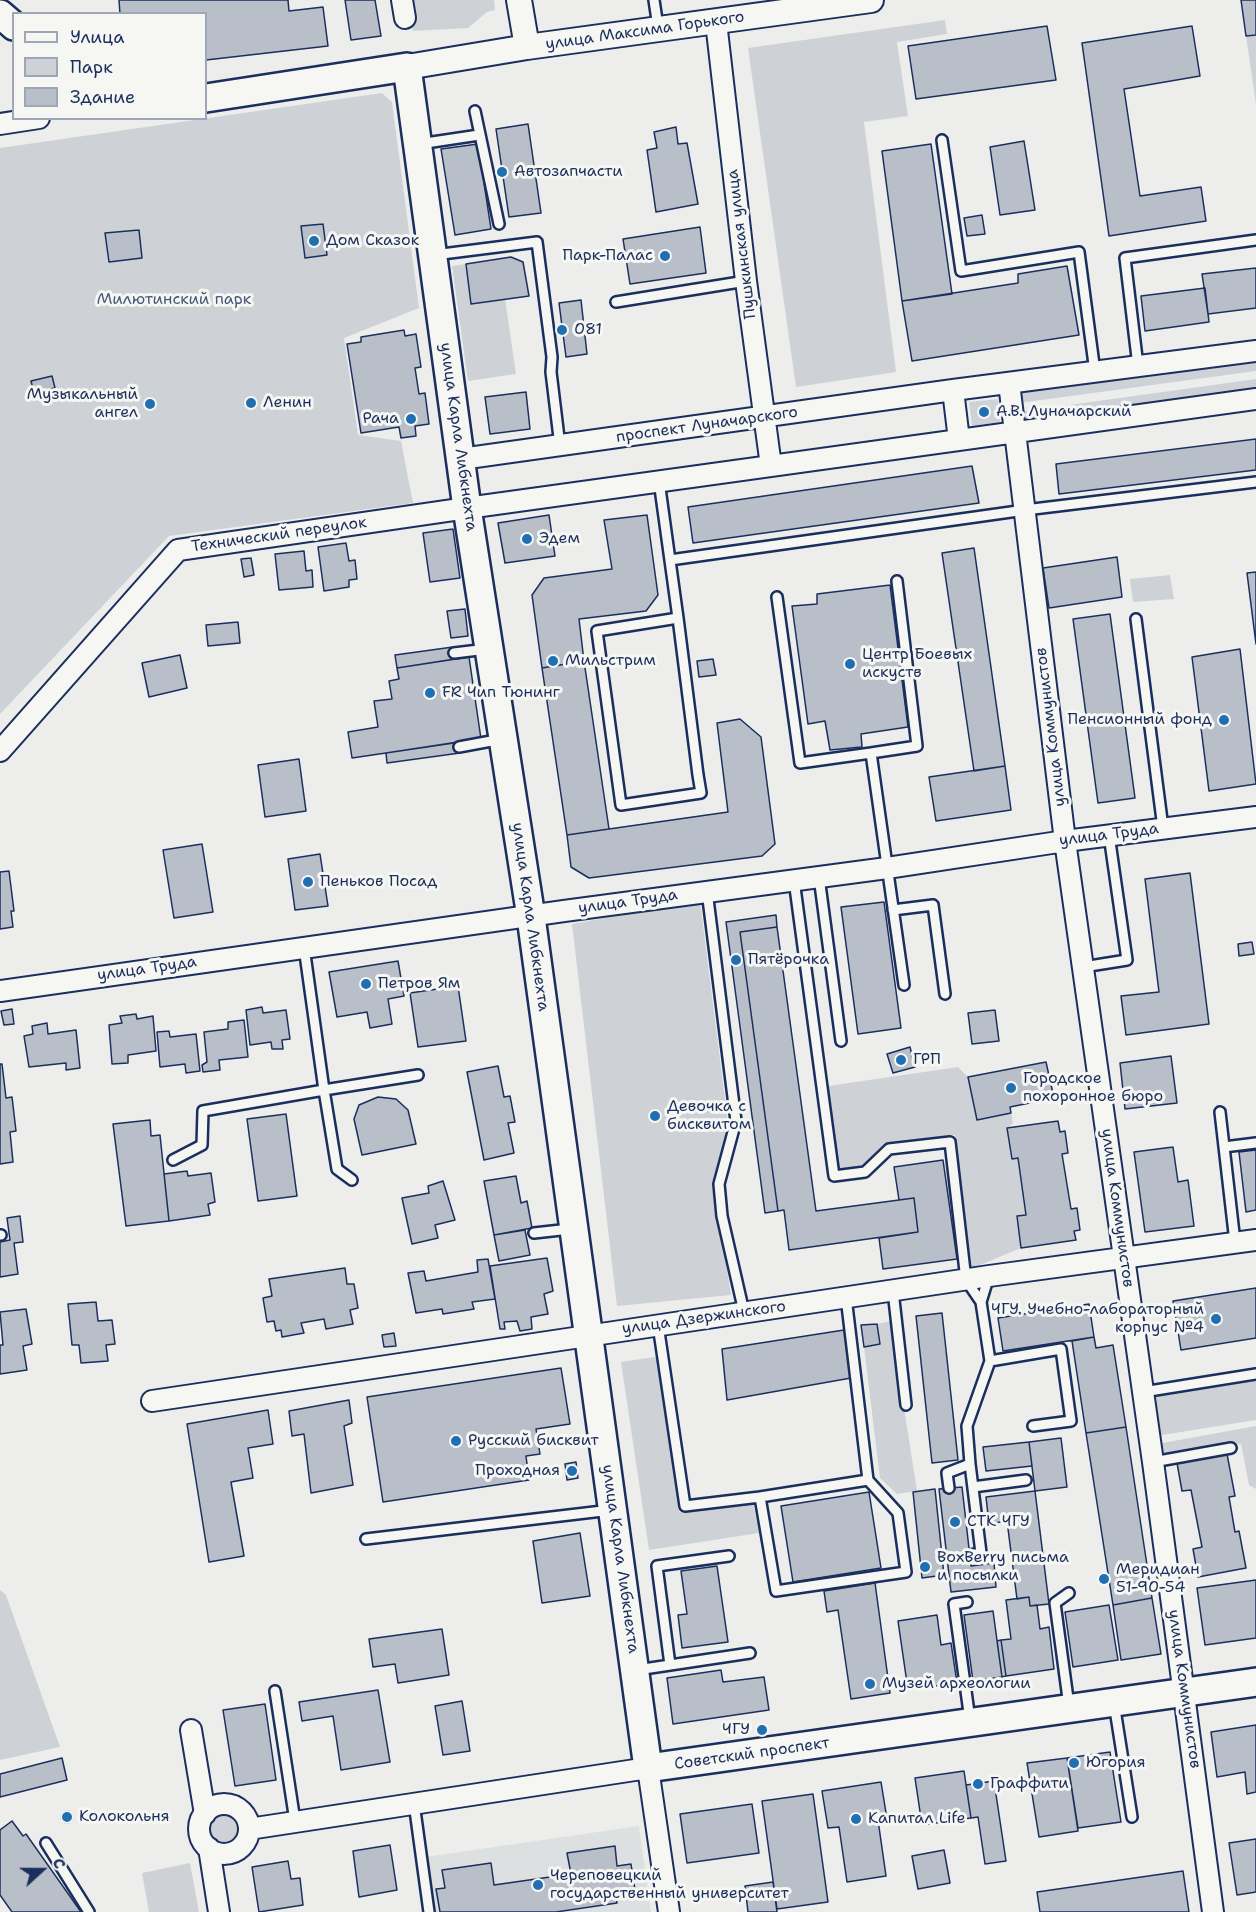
<!DOCTYPE html>
<meta charset="utf-8">
<style>
body{margin:0}
#map{position:relative;width:1256px;height:1912px;overflow:hidden;background:#edeeec;font-family:"Shantell Sans",sans-serif}
canvas{display:block}
.legend{position:absolute;left:12px;top:12px;width:195px;height:108px;box-sizing:border-box;background:#f6f6f2;border:2px solid #9ea6b7;margin:0;padding:8px 10px;list-style:none;font-size:18px;color:#1b2f5e}
.legend li{display:flex;align-items:center;gap:12px;height:30px}
.legend b{width:30px;border:2px solid #9ea6b7}
.north{position:absolute;left:12px;top:1840px;width:60px;height:60px;-webkit-text-stroke:4px #f6f6f2;paint-order:stroke;rotate:69deg;font-size:16px;font-weight:700;line-height:24px;text-align:center;color:#1b2f5e}
.north::after{content:'';display:block;margin:auto;width:21px;height:27px;background:#1b2f5e;clip-path:polygon(50% 0,100% 100%,50% 72%,0 100%)}
</style>
<div id="map">
<canvas width="1256" height="1912"></canvas>
<ul class="legend">
<li><b style="height:8px;background:#f6f6f2"></b>Улица</li>
<li><b style="height:16px;background:#ced2d7"></b>Парк</li>
<li><b style="height:16px;background:#b9bfc8"></b>Здание</li>
</ul>
<div class="north">С</div>
</div>
<script>
const g = document.querySelector('canvas').getContext('2d');
g.lineJoin = 'round';
function paint(path, color) {
  g.fillStyle = color;
  g.fill(path, 'evenodd');
}
function poly(rows) {
  const path = new Path2D();
  for (const r of rows) {
    if (r.length === 3) {
      path.moveTo(r[0] + r[2], r[1]);
      path.arc(r[0], r[1], r[2], 0, 2 * Math.PI);
      continue;
    }
    path.moveTo(r[0], r[1]);
    for (let i = 2; i < r.length; i += 2) path.lineTo(r[i], r[i + 1]);
  }
  return path;
}
function trace(path, color, width, dash) {
  g.strokeStyle = color;
  g.lineWidth = width;
  g.lineCap = dash ? 'butt' : 'round';
  g.setLineDash(dash || []);
  g.stroke(path);
}
function write(font, color, halo, rows, align = 'center') {
  g.font = font + ' "Shantell Sans",sans-serif';
  g.lineWidth = 6;
  g.setLineDash([]);
  g.textBaseline = 'middle';
  g.strokeStyle = halo;
  g.fillStyle = color;
  for (const [text, x, y, turn = 0] of rows) {
    g.save();
    g.translate(x, y);
    g.rotate((+turn || 0) * Math.PI / 180);
    g.textAlign = isNaN(turn) ? turn : align;
    if (halo) g.strokeText(text, 0, 0);
    g.fillText(text, 0, 0);
    g.restore();
  }
}
const built = poly([
 [639,1826,651,1912,433,1912,425,1857]
]);
const green = poly([
 [410,0,494,0,495,10,487,12,468,28,413,31],
 [945,20,947,34,897,42,908,116,864,122,896,372,796,387,748,48],
 [1256,35,1256,104,1246,36],
 [382,93,392,102,419,308,344,338,358,435,401,441,413,503,169,536,0,714,0,148],
 [466,264,471,304,505,299,516,374,468,381,452,266],
 [1256,358,1256,371,1019,403,1017,388],
 [1256,379,1256,391,1022,424,1019,412],
 [998,399,1000,422,972,426,969,402],
 [1170,575,1174,599,1133,602,1130,579],
 [700,901,728,1123,713,1186,731,1295,617,1306,572,924],
 [958,1067,968,1077,977,1120,1011,1113,1013,1123,1007,1129,1012,1159,1018,1158,1026,1215,1017,1217,1021,1248,970,1269,955,1135,886,1143,862,1167,839,1169,828,1086],
 [896,1320,904,1408,917,1491,897,1494,880,1478,864,1347,880,1344,877,1324],
 [662,1356,679,1512,753,1503,759,1533,649,1550,621,1362],
 [1256,1378,1256,1420,1156,1436,1149,1396],
 [1256,1426,1256,1489,1249,1485,1241,1444,1159,1458,1157,1444],
 [0,1590,6,1595,60,1747,0,1760],
 [224,1829,15],
 [190,1863,199,1912,149,1912,142,1873]
]);
const building = poly([
 [119,0,288,0,289,11,323,7,328,46,206,60,206,14,120,14,119,0],
 [345,0,375,0,381,36,351,40,345,0],
 [1241,0,1256,0,1256,35,1246,36,1241,0],
 [1047,26,1056,80,916,99,908,46,1047,26],
 [1192,26,1200,76,1124,89,1140,196,1201,187,1206,221,1109,236,1082,43,1192,26],
 [528,124,541,213,509,217,496,129,528,124],
 [676,127,678,144,687,143,698,204,656,212,647,150,657,148,654,132,676,127],
 [1024,141,1035,210,1000,215,990,147,1024,141],
 [478,144,491,229,455,235,441,149,478,144],
 [931,144,952,294,902,301,882,151,931,144],
 [982,215,985,234,967,236,964,218,982,215],
 [323,224,327,255,305,258,301,226,323,224],
 [700,227,706,273,630,284,623,239,700,227],
 [139,230,142,258,109,262,105,233,139,230],
 [511,257,523,262,529,296,471,304,466,264,511,257],
 [1067,266,1079,335,912,361,902,301,1018,283,1018,274,1067,266],
 [1256,268,1256,308,1208,314,1202,274,1256,268],
 [1205,288,1209,322,1145,331,1141,296,1205,288],
 [581,300,587,354,566,357,559,303,581,300],
 [404,330,405,336,416,334,421,367,415,368,419,394,425,393,429,424,415,426,416,436,401,438,399,427,361,433,347,344,361,342,361,337,404,330],
 [52,376,55,388,34,393,31,381,52,376],
 [526,392,530,429,490,434,485,397,526,392],
 [1256,439,1256,470,1059,494,1056,464,1256,439],
 [972,466,979,503,693,543,688,507,972,466],
 [549,515,555,556,505,563,498,523,549,515],
 [647,515,658,595,646,611,579,619,584,661,542,668,532,595,544,578,612,569,604,520,647,515],
 [453,529,460,578,430,582,423,533,453,529],
 [346,543,349,561,355,560,357,579,349,580,349,587,324,591,318,547,346,543],
 [974,548,1005,766,974,771,942,553,974,548],
 [304,551,306,571,312,570,313,587,279,590,275,554,304,551],
 [1117,557,1122,597,1049,608,1043,568,1117,557],
 [251,558,254,575,244,577,241,559,251,558],
 [1256,572,1256,644,1247,573,1256,572],
 [890,585,908,727,861,734,862,747,830,750,825,721,808,724,792,606,817,604,817,594,890,585],
 [465,609,468,636,451,638,447,611,465,609],
 [1110,614,1135,798,1098,803,1073,619,1110,614],
 [238,622,240,643,208,646,206,625,238,622],
 [453,647,455,659,397,668,395,655,453,647],
 [1240,649,1256,784,1209,791,1192,657,1240,649],
 [180,655,187,688,149,697,142,663,180,655],
 [469,657,481,739,352,758,348,732,378,727,374,701,392,699,389,681,399,679,397,668,469,657],
 [713,659,716,675,699,677,697,661,713,659],
 [584,661,609,829,567,835,542,668,584,661],
 [740,719,761,737,775,844,762,856,589,878,571,867,567,835,728,812,717,723,740,719],
 [458,742,460,753,387,763,386,753,458,742],
 [299,759,306,811,265,817,258,765,299,759],
 [1005,766,1011,810,936,821,929,777,1005,766],
 [202,844,213,912,174,918,163,850,202,844],
 [320,854,328,906,295,910,288,859,320,854],
 [9,871,14,911,11,911,13,927,0,929,0,872,9,871],
 [1190,873,1209,1024,1126,1035,1121,996,1159,992,1145,879,1190,873],
 [884,902,901,1028,858,1034,841,907,884,902],
 [776,915,777,927,740,932,778,1211,765,1213,726,922,776,915],
 [777,927,816,1211,914,1198,918,1232,789,1250,784,1210,778,1211,740,932,777,927],
 [1252,942,1254,954,1239,956,1238,944,1252,942],
 [398,961,404,996,388,999,392,1024,370,1028,367,1012,337,1017,329,972,398,961],
 [458,986,466,1041,418,1047,410,993,458,986],
 [262,1007,263,1013,286,1010,290,1039,282,1040,283,1049,272,1049,271,1042,250,1045,246,1010,262,1007],
 [12,1009,14,1024,4,1025,1,1011,12,1009],
 [995,1010,999,1041,972,1044,968,1013,995,1010],
 [136,1014,137,1019,153,1016,156,1051,128,1055,128,1063,112,1064,109,1025,122,1023,120,1016,136,1014],
 [244,1020,248,1057,219,1060,220,1070,203,1072,202,1065,207,1062,204,1032,228,1029,228,1022,244,1020],
 [47,1023,48,1034,76,1030,80,1068,66,1070,66,1063,29,1067,24,1036,33,1034,32,1026,47,1023],
 [169,1031,170,1037,196,1034,200,1071,186,1073,185,1064,160,1067,157,1032,169,1031],
 [910,1047,915,1067,893,1073,887,1054,910,1047],
 [1171,1056,1177,1103,1125,1109,1120,1063,1171,1056],
 [1046,1062,1054,1098,1010,1107,1011,1113,977,1120,968,1077,1046,1062],
 [0,1064,2,1064,6,1098,12,1097,16,1131,10,1132,13,1162,0,1164,0,1064],
 [498,1066,504,1097,510,1096,515,1122,508,1123,514,1153,484,1160,467,1072,498,1066],
 [378,1097,396,1099,408,1110,416,1144,362,1155,354,1119,359,1105,378,1097],
 [286,1114,297,1196,258,1201,247,1119,286,1114],
 [150,1120,151,1136,160,1135,169,1221,126,1226,113,1124,150,1120],
 [1058,1121,1060,1132,1065,1131,1068,1153,1062,1154,1071,1209,1077,1208,1080,1230,1074,1231,1076,1240,1021,1248,1017,1216,1026,1215,1018,1158,1012,1159,1007,1128,1058,1121],
 [1173,1147,1178,1182,1188,1180,1194,1226,1145,1232,1134,1152,1173,1147],
 [1256,1150,1256,1210,1246,1212,1239,1152,1256,1150],
 [943,1160,957,1259,883,1269,879,1238,918,1232,914,1198,899,1200,894,1167,943,1160],
 [187,1171,188,1176,211,1173,215,1202,208,1204,210,1215,169,1221,164,1174,187,1171],
 [516,1176,521,1203,527,1201,532,1228,494,1235,484,1181,516,1176],
 [443,1181,455,1220,435,1225,438,1238,412,1244,402,1198,429,1193,428,1186,443,1181],
 [20,1216,23,1242,14,1243,18,1274,0,1277,0,1242,10,1240,7,1218,20,1216],
 [525,1230,530,1255,499,1261,494,1235,525,1230],
 [547,1258,553,1291,544,1294,548,1314,531,1317,532,1329,520,1331,517,1321,504,1322,505,1329,500,1329,490,1266,547,1258],
 [488,1259,495,1299,472,1302,474,1309,443,1314,442,1309,416,1313,408,1273,424,1271,426,1281,478,1272,477,1260,488,1259],
 [345,1268,347,1284,354,1284,358,1308,350,1310,353,1324,326,1329,324,1319,301,1323,304,1333,282,1337,281,1330,276,1331,274,1321,267,1322,263,1298,272,1296,269,1279,345,1268],
 [1256,1288,1256,1338,1181,1350,1173,1301,1256,1288],
 [96,1302,98,1321,112,1320,115,1344,106,1345,108,1361,81,1363,79,1345,72,1345,68,1304,96,1302],
 [1089,1304,1094,1337,1003,1351,998,1318,1089,1304],
 [26,1309,32,1344,23,1346,27,1370,0,1374,0,1345,3,1345,0,1312,26,1309],
 [942,1313,958,1460,932,1463,916,1316,942,1313],
 [877,1324,880,1344,864,1347,861,1325,877,1324],
 [844,1330,851,1378,727,1400,722,1349,844,1330],
 [394,1333,396,1346,384,1347,382,1335,394,1333],
 [1094,1337,1096,1348,1113,1345,1126,1427,1086,1433,1072,1341,1094,1337],
 [561,1368,570,1424,536,1429,540,1454,526,1456,529,1480,383,1502,367,1397,561,1368],
 [349,1400,352,1423,344,1426,353,1485,311,1493,304,1434,292,1436,289,1411,349,1400],
 [268,1410,273,1444,248,1448,253,1478,231,1482,244,1556,209,1562,187,1424,268,1410],
 [1126,1427,1152,1598,1113,1605,1086,1433,1126,1427],
 [1061,1438,1067,1487,1035,1491,1029,1442,1061,1438],
 [1029,1442,1032,1466,986,1471,983,1447,1029,1442],
 [1227,1454,1235,1496,1229,1497,1235,1532,1239,1531,1246,1568,1198,1577,1193,1549,1202,1547,1191,1490,1182,1491,1177,1463,1227,1454],
 [576,1462,578,1478,567,1480,565,1464,576,1462],
 [962,1487,971,1566,994,1563,996,1587,951,1592,939,1489,962,1487],
 [935,1489,944,1575,922,1578,913,1492,935,1489],
 [1035,1491,1049,1604,1030,1606,1029,1597,1017,1599,1007,1521,989,1524,986,1497,1035,1491],
 [869,1492,881,1568,793,1582,781,1506,869,1492],
 [580,1533,590,1596,542,1603,533,1541,580,1533],
 [717,1566,728,1642,682,1648,678,1615,687,1614,681,1571,717,1566],
 [1256,1580,1256,1638,1205,1645,1197,1588,1256,1580],
 [875,1583,890,1693,851,1699,838,1610,827,1612,824,1591,875,1583],
 [1029,1597,1030,1606,1037,1605,1040,1629,1049,1627,1054,1669,1006,1676,1001,1640,1011,1639,1006,1600,1029,1597],
 [1152,1598,1161,1654,1121,1660,1113,1605,1152,1598],
 [1109,1605,1118,1660,1073,1667,1065,1612,1109,1605],
 [993,1611,1002,1677,973,1681,964,1615,993,1611],
 [937,1615,941,1645,951,1643,957,1683,908,1690,898,1621,937,1615],
 [442,1629,449,1675,398,1683,395,1664,373,1667,369,1639,442,1629],
 [1001,1640,1006,1676,1002,1677,997,1641,1001,1640],
 [721,1670,723,1682,764,1677,769,1710,673,1724,667,1678,721,1670],
 [378,1690,390,1762,341,1770,333,1716,302,1721,299,1702,378,1690],
 [462,1701,470,1751,443,1755,435,1706,462,1701],
 [265,1704,276,1780,235,1786,223,1710,265,1704],
 [1256,1725,1256,1792,1247,1794,1245,1772,1217,1777,1211,1732,1256,1725],
 [1110,1752,1121,1822,1078,1828,1067,1758,1110,1752],
 [62,1758,67,1780,0,1797,0,1774,62,1758],
 [1067,1758,1078,1831,1039,1837,1027,1763,1067,1758],
 [964,1771,971,1818,922,1825,915,1778,964,1771],
 [994,1781,1006,1861,985,1864,978,1817,971,1818,966,1785,994,1781],
 [881,1782,887,1819,878,1820,886,1876,847,1882,839,1827,828,1828,822,1791,881,1782],
 [813,1794,828,1902,777,1909,762,1801,813,1794],
 [752,1804,759,1853,687,1863,680,1814,752,1804],
 [67,1817,6],
 [12,1821,23,1836,26,1834,81,1912,12,1912,0,1895,0,1830,12,1821],
 [1256,1839,1256,1892,1237,1895,1229,1843,1256,1839],
 [390,1845,397,1890,359,1897,353,1851,390,1845],
 [615,1846,617,1866,631,1864,635,1890,615,1893,617,1903,556,1912,440,1912,436,1889,445,1888,442,1870,491,1863,494,1885,571,1874,567,1853,615,1846],
 [944,1850,950,1883,918,1889,912,1856,944,1850],
 [288,1861,291,1879,300,1878,303,1905,259,1912,252,1867,288,1861],
 [1183,1871,1189,1912,1040,1912,1037,1892,1183,1871],
 [773,1882,777,1912,748,1912,745,1886,773,1882]
]);
const service = poly([
 [654,0,658,27],
 [475,111,499,224],
 [942,140,961,271,1079,252,1095,372],
 [419,144,479,135],
 [434,255,537,242,552,357,551,372,560,446],
 [616,302,746,281],
 [1138,366,1125,258,1256,240],
 [659,481,678,618,698,775,701,793,621,805,597,631,678,618],
 [670,560,1025,510,1256,482],
 [777,597,800,763,871,753,904,985],
 [1136,619,1163,828],
 [454,653,487,649],
 [459,747,502,739],
 [871,753,917,746,897,581],
 [819,877,841,1041],
 [794,880,834,1176,865,1172,889,1149,950,1142,966,1280,981,1302],
 [707,891,736,1121,719,1184,722,1216,744,1312],
 [893,910,933,905,945,994],
 [1083,967,1127,960,1109,835],
 [1220,1112,1235,1242],
 [1224,1147,1256,1143],
 [173,1160,202,1145,203,1111,324,1090,304,947],
 [352,1180,337,1169,324,1090,418,1075],
 [534,1233,570,1229],
 [0,1235,1,1235],
 [989,1276,981,1302,990,1361,1061,1349,1071,1421,1033,1426],
 [893,1291,906,1405],
 [658,1325,685,1506,760,1497,868,1480],
 [1143,1392,1256,1374],
 [1153,1462,1231,1448],
 [973,1487,1026,1480],
 [949,1488,947,1473,970,1464,967,1426,990,1361],
 [760,1497,776,1591,906,1572,898,1513,868,1480,846,1297],
 [366,1539,611,1510],
 [970,1555,981,1553,970,1464],
 [1069,1593,1055,1603,1069,1706],
 [967,1602,954,1604,970,1720],
 [670,1665,657,1566,729,1556],
 [637,1670,750,1653],
 [275,1691,295,1821],
 [1114,1703,1132,1817],
 [414,1803,429,1912],
 [46,1843,89,1912]
]);
const minor = poly([
 [402,0,405,18],
 [716,22,746,281,771,466],
 [0,124,39,118],
 [1009,383,1065,841,1153,1462,1213,1912],
 [953,390,959,440],
 [461,459,953,390,1256,351],
 [0,751,178,550,467,508,1256,399],
 [0,991,564,911,887,868,1065,841,1256,817],
 [152,1401,989,1276,1256,1240],
 [191,1730,205,1814],
 [224,1829,25],
 [249,1829,648,1768,669,1912],
 [209,1848,219,1912]
]);
const tertiary = poly([
 [519,0,527,47],
 [407,67,527,47,871,0]
]);
const secondary = poly([
 [0,14,14,26],
 [206,98,407,67,467,508,531,917,648,1768,1256,1682]
]);
const markers = [
 [502,172,6,"#1f6fb2"],
 [314,241,6,"#1f6fb2"],
 [665,256,6,"#1f6fb2"],
 [562,330,6,"#1f6fb2"],
 [251,403,6,"#1f6fb2"],
 [150,404,6,"#1f6fb2"],
 [984,412,6,"#1f6fb2"],
 [411,419,6,"#1f6fb2"],
 [527,539,6,"#1f6fb2"],
 [553,661,6,"#1f6fb2"],
 [850,664,6,"#1f6fb2"],
 [430,693,6,"#1f6fb2"],
 [1224,720,6,"#1f6fb2"],
 [308,882,6,"#1f6fb2"],
 [736,960,6,"#1f6fb2"],
 [366,984,6,"#1f6fb2"],
 [901,1060,6,"#1f6fb2"],
 [1011,1088,6,"#1f6fb2"],
 [655,1116,6,"#1f6fb2"],
 [1216,1319,6,"#1f6fb2"],
 [456,1441,6,"#1f6fb2"],
 [572,1471,6,"#1f6fb2"],
 [955,1522,6,"#1f6fb2"],
 [925,1567,6,"#1f6fb2"],
 [1104,1579,6,"#1f6fb2"],
 [870,1684,6,"#1f6fb2"],
 [762,1730,6,"#1f6fb2"],
 [1074,1763,6,"#1f6fb2"],
 [978,1784,6,"#1f6fb2"],
 [67,1817,6,"#1f6fb2"],
 [856,1819,6,"#1f6fb2"],
 [538,1885,6,"#1f6fb2"]
];
const streetNames = [
 ["улица Максима Горького",645,31,-8],
 ["Пушкинская улица",742,244,-97],
 ["проспект Луначарского",707,425,-8],
 ["улица Карла Либкнехта",458,437,82],
 ["Технический переулок",279,535,-8],
 ["улица Коммунистов",1051,727,-97],
 ["улица Труда",1109,835,-7],
 ["улица Труда",628,902,-8],
 ["улица Карла Либкнехта",530,917,82],
 ["улица Труда",147,969,-8],
 ["улица Коммунистов",1117,1208,82],
 ["улица Дзержинского",704,1318,-8],
 ["улица Карла Либкнехта",620,1559,82],
 ["улица Коммунистов",1184,1689,82],
 ["Советский проспект",752,1754,-8]
];
const poiNames = [
 ["Автозапчасти",514,172],
 ["Дом Сказок",326,241],
 ["Парк-Палас",653,256,"right"],
 ["081",574,330],
 ["Музыкальный",138,395,"right"],
 ["ангел",138,413,"right"],
 ["Ленин",263,403],
 ["А.В. Луначарский",996,412],
 ["Рача",399,419,"right"],
 ["Эдем",539,539],
 ["Центр Боевых",862,655],
 ["искуств",862,673],
 ["Мильстрим",565,661],
 ["FR Чип Тюнинг",442,693],
 ["Пенсионный фонд",1212,720,"right"],
 ["Пеньков Посад",320,882],
 ["Пятёрочка",748,960],
 ["Петров Ям",378,984],
 ["ГРП",913,1060],
 ["Городское",1023,1079],
 ["похоронное бюро",1023,1097],
 ["Девочка с",667,1107],
 ["бисквитом",667,1125],
 ["ЧГУ. Учебно-лабораторный",1204,1310,"right"],
 ["корпус №4",1204,1328,"right"],
 ["Русский бисквит",468,1441],
 ["Проходная",560,1471,"right"],
 ["СТК ЧГУ",967,1522],
 ["BoxBerry письма",937,1558],
 ["и посылки",937,1576],
 ["Меридиан",1116,1570],
 ["51-90-54",1116,1588],
 ["Музей археологии",882,1684],
 ["ЧГУ",750,1730,"right"],
 ["Югория",1086,1763],
 ["Граффити",990,1784],
 ["Колокольня",79,1817],
 ["Капитал Life",868,1819],
 ["Череповецкий",550,1876],
 ["государственный университет",550,1894]
];
const parkNames = [
 ["Милютинский парк",174,300]
];
paint(built, '#dde0e1');
paint(green, '#ced2d7');
paint(building, '#b9bfc8');
trace(building, '#1b2f5e', 1.5);
trace(service, '#1b2f5e', 14);
trace(minor, '#1b2f5e', 24);
trace(tertiary, '#1b2f5e', 28);
trace(secondary, '#1b2f5e', 32);
trace(service, '#f6f6f2', 9);
trace(minor, '#f6f6f2', 20);
trace(tertiary, '#f6f6f2', 24);
trace(secondary, '#f6f6f2', 27);
for (const [x, y, r, color] of markers) {
  const dot = new Path2D();
  dot.arc(x, y, r, 0, 2 * Math.PI);
  g.fillStyle = color;
  g.fill(dot);
  trace(dot, '#f6f6f2', 2);
}
write('16px', '#1b2f5e', '#f6f6f2', streetNames);
write('16px', '#1b2f5e', '#f6f6f2', poiNames, 'left');
write('16px', '#48587c', '#f6f6f2', parkNames);
</script>
